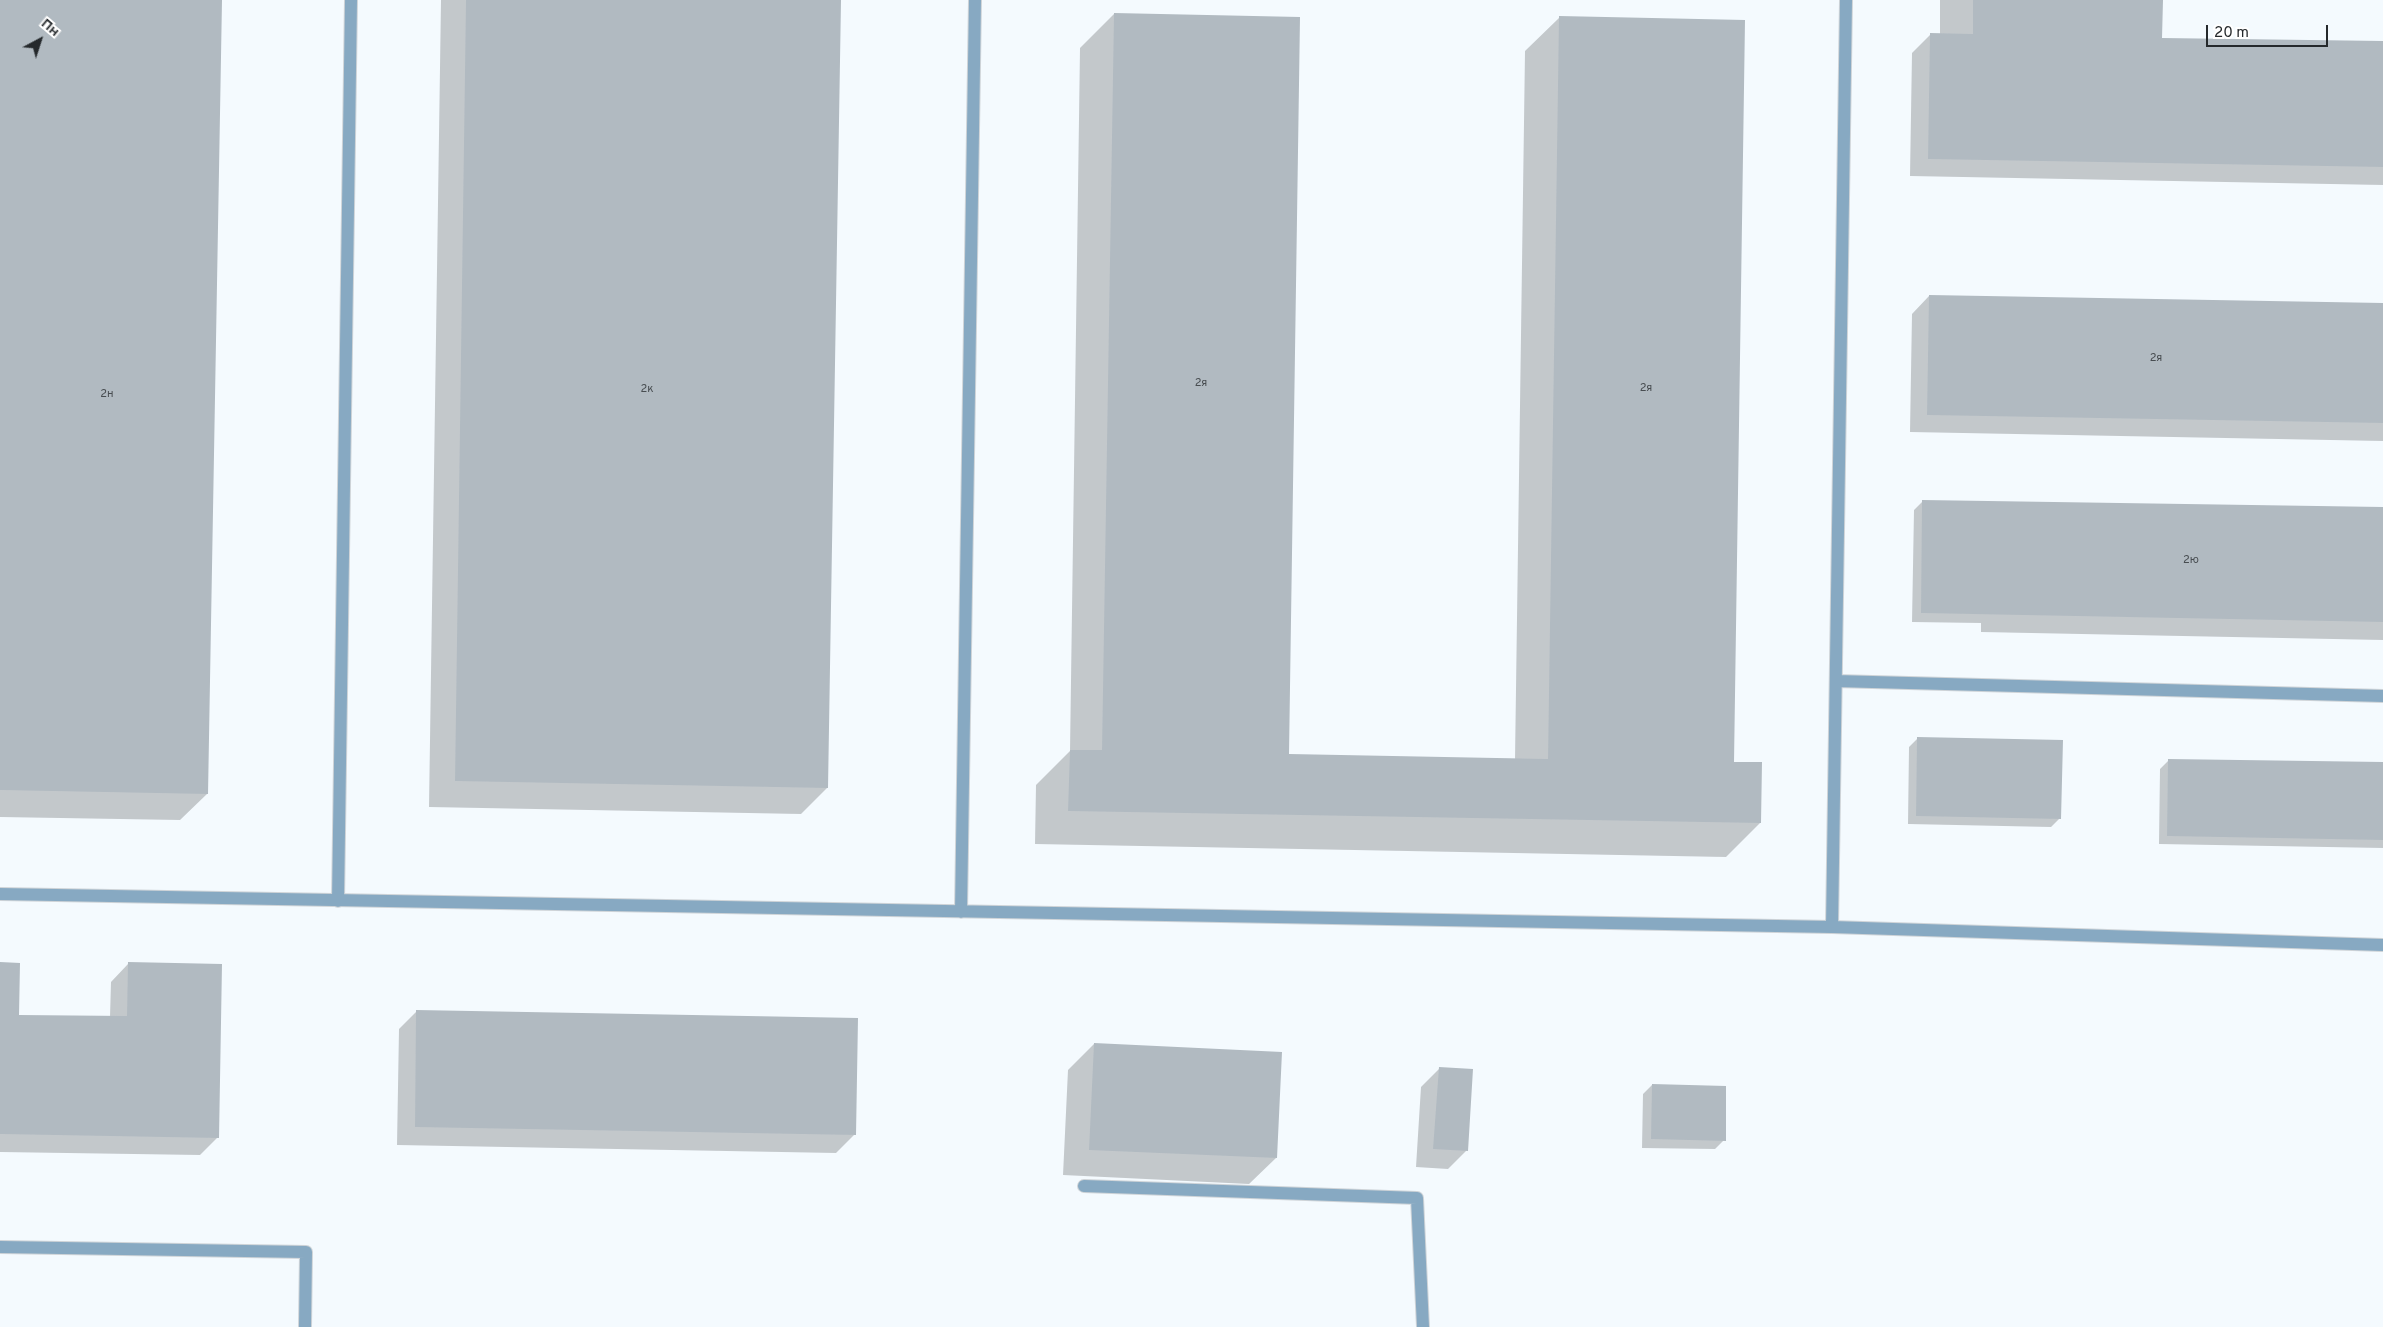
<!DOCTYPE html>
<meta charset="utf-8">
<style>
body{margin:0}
#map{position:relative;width:2383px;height:1327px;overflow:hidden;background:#f4fafe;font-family:Overpass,sans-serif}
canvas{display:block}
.north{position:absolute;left:15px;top:15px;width:50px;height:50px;-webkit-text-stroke:4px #fff;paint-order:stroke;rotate:40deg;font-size:14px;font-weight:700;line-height:20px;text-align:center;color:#25292c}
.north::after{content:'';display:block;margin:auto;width:18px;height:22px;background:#25292c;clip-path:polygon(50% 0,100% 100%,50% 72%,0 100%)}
.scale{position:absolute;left:2206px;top:25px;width:122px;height:22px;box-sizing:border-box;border:2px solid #25292c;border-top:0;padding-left:6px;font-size:15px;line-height:18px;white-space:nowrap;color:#25292c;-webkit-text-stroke:4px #fff;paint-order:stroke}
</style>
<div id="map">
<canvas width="2383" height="1327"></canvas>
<div class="north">Пн</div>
<div class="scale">20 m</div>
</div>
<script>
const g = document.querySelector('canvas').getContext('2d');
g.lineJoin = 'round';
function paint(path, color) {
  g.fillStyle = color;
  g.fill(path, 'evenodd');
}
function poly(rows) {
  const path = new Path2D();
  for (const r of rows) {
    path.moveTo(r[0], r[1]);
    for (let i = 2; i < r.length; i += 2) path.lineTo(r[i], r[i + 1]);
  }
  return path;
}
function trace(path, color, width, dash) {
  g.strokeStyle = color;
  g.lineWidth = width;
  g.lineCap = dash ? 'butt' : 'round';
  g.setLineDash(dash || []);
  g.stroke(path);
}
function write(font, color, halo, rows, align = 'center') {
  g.font = font + ' Overpass,sans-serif';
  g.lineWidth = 5;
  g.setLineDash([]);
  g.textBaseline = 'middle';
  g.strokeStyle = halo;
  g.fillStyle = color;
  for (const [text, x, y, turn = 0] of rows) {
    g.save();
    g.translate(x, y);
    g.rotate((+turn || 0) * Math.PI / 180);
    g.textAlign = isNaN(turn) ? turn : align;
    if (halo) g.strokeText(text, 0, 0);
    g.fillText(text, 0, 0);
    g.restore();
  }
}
const shadow = poly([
 [0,0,220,0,207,794,180,820,0,817],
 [441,0,839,0,827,788,801,814,429,807],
 [1940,0,2161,0,2161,39,2383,43,2383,185,1910,176,1912,53,1930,35,1940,35],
 [1114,14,1288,755,1515,759,1525,51,1559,18,1732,763,1760,823,1726,857,1035,844,1036,785,1070,751,1080,48],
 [1929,296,2383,304,2383,441,1910,432,1912,314],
 [1923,501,2383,509,2383,640,1981,632,1981,623,1912,622,1914,510],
 [1918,738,2060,818,2051,827,1908,824,1909,747],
 [2169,760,2383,764,2383,848,2159,844,2160,769],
 [0,964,18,1016,110,1017,111,982,128,964,218,1137,200,1155,0,1152],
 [417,1011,854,1135,836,1153,397,1145,399,1029],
 [1094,1044,1276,1158,1249,1184,1063,1175,1068,1070],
 [1439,1069,1466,1151,1448,1169,1416,1167,1421,1087],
 [1652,1085,1724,1140,1715,1149,1642,1148,1643,1094]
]);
const building = poly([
 [0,0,222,0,208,794,0,790],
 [466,0,841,0,828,788,455,781],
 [1973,0,2163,0,2162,38,2383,41,2383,167,1928,159,1930,33,1973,34],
 [1114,13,1300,17,1289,754,1548,759,1559,16,1745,20,1734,762,1762,762,1761,823,1068,811,1070,750,1102,750],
 [1929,295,2383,303,2383,423,1927,415],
 [1922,500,2383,507,2383,622,1921,613],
 [1917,737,2063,740,2061,819,1916,816],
 [2168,759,2383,762,2383,840,2167,836],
 [0,962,20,963,19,1015,127,1016,128,962,222,964,219,1138,0,1134],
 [416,1010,858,1018,856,1135,415,1127],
 [1094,1043,1282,1052,1277,1158,1089,1150],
 [1439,1067,1473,1069,1468,1151,1433,1149],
 [1652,1084,1726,1086,1726,1141,1651,1139]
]);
const lane = poly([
 [1836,681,2383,696],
 [0,894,1832,927,2383,945],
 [338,901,351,0],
 [961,912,975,0],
 [1832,927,1846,0],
 [1084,1186,1417,1198,1423,1327],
 [0,1247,306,1252,305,1327]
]);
const numberNames = [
 ["2я",2156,359],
 ["2я",1201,384],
 ["2я",1646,389],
 ["2к",647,390],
 ["2н",107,395],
 ["2ю",2191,561]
];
paint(shadow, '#0003');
paint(building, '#b1bac1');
trace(lane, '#cfd4d8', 14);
trace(lane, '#87a9c2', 12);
write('11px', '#484d51', null, numberNames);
</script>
